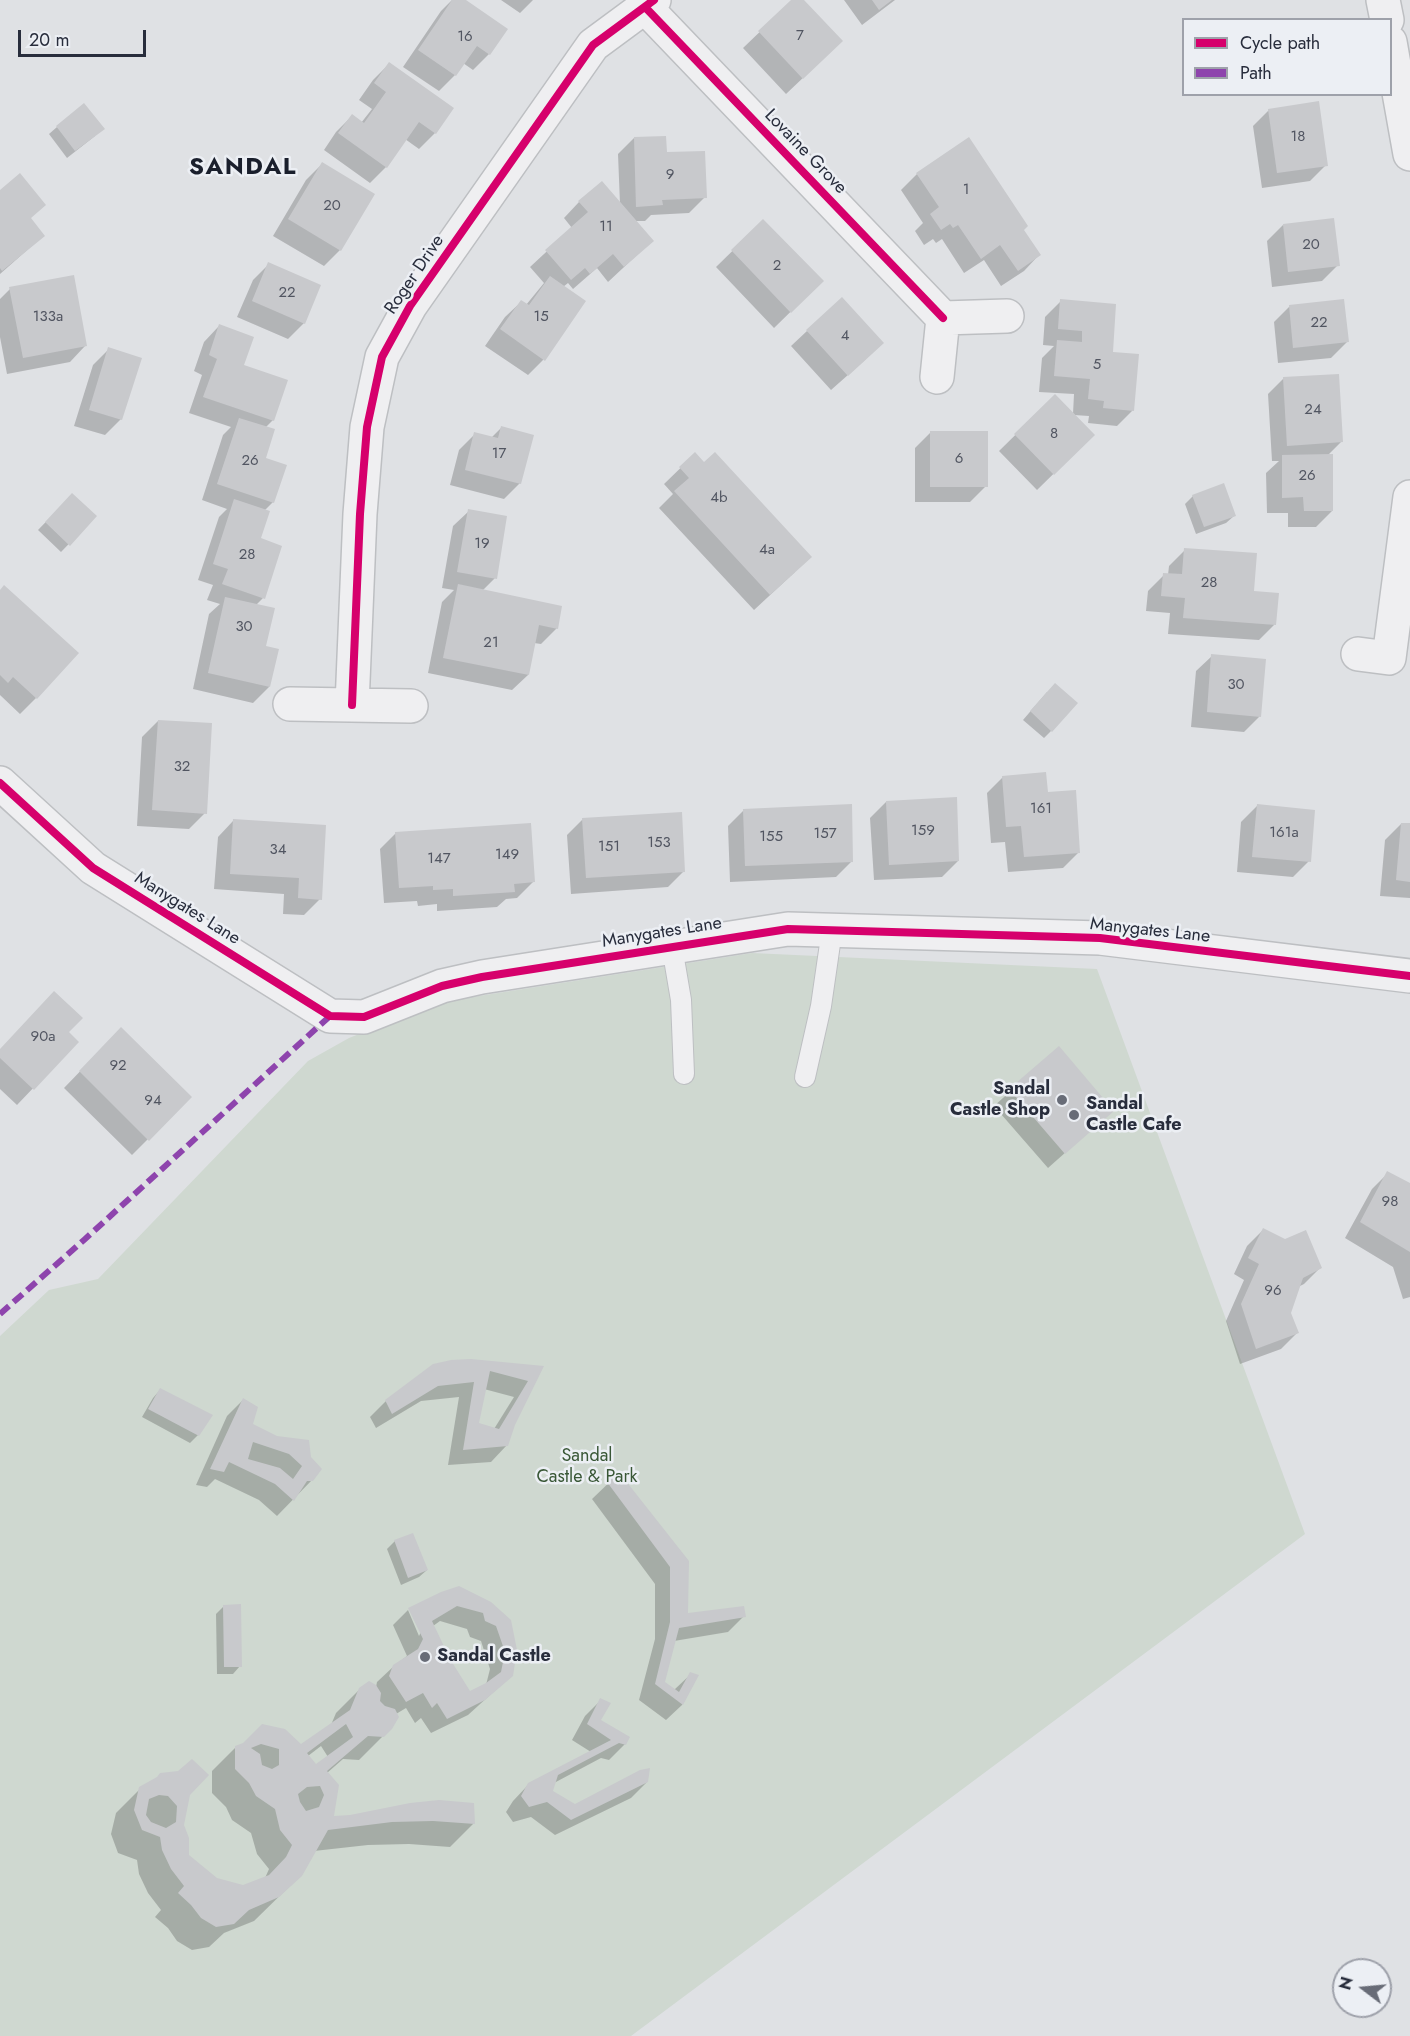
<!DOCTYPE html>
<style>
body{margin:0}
#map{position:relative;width:1410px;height:2036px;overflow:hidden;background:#dfe1e4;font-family:Jost,sans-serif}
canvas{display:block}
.legend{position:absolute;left:1182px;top:18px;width:210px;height:78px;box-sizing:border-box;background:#eceff4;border:2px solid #9ea1aa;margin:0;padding:8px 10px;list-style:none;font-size:18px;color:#282d3c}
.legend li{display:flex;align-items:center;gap:12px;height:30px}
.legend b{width:30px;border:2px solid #9ea1aa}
.north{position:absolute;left:1332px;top:1958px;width:60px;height:60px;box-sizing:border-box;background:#eceff4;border:2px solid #9ea1aa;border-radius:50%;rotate:286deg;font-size:16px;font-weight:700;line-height:24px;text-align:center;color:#282d3c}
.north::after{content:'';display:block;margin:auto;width:21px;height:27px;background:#686c77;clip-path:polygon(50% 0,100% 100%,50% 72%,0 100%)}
.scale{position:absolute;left:18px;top:30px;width:128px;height:27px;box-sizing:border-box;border:3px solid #282d3c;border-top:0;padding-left:8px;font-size:18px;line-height:21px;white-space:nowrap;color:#282d3c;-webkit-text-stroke:4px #eceff4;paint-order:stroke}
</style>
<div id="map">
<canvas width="1410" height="2036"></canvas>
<ul class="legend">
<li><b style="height:8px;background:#d6006c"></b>Cycle path</li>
<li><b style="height:8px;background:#8e44ad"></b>Path</li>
</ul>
<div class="north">N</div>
<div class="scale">20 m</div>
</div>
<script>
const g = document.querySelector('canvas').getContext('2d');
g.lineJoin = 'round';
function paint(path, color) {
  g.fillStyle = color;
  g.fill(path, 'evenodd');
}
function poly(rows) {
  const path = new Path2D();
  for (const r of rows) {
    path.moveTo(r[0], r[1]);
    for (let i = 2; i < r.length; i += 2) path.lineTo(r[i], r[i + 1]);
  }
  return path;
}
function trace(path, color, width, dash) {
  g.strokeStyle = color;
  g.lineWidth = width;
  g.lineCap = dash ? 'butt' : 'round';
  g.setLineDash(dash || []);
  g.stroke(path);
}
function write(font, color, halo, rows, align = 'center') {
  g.font = font + ' Jost,sans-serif';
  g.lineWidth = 5;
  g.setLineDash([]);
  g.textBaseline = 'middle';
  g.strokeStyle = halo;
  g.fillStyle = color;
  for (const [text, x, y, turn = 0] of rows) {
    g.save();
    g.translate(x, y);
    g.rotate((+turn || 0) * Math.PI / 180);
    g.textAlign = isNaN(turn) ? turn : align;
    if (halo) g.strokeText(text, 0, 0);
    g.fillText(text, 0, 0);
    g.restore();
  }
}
const green = poly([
 [752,953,1097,969,1305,1534,631,2036,0,2036,0,1336,49,1290,98,1279,308,1061,349,1038,427,1007,466,998]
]);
const shadow = poly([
 [452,0,463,0,489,54,473,70,463,63,455,75,439,91,403,67,441,11],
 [501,0,533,0,520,13],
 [793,0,802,0,825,57,786,94,743,48],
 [844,0,895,0,862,25],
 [389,64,452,109,435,133,419,149,405,139,386,167,370,183,324,150,336,132,352,116,361,123,372,109,359,100,373,80],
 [1269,110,1326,165,1310,181,1262,188,1253,126],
 [57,127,95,136,67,158,49,134],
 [634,138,665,154,705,197,689,213,651,215,645,221,635,221,652,241,608,282,597,268,573,289,568,283,563,287,543,360,528,375,485,346,505,317,521,302,526,305,544,283,530,267,572,228,564,218,579,202,620,204,618,154],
 [322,164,340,250,324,266,273,236,306,180],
 [917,174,1022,230,1039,255,1024,271,1001,286,984,260,964,273,942,239,936,243,933,239,924,245,915,231,923,223,901,190],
 [0,191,30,219,43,236,0,274],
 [763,221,822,281,774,328,716,267],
 [1283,225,1338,265,1322,281,1272,287,1267,241],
 [269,264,304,323,288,339,237,317,253,280],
 [10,289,85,346,70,362,7,374,0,337,0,299],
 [1061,301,1111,353,1133,410,1117,426,1088,423,1089,416,1074,415,1093,435,1037,490,999,451,1055,396,1073,414,1074,394,1039,392,1042,358,1054,346,1043,345,1045,317],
 [1290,306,1347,342,1331,358,1278,363,1274,322],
 [219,326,273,420,265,428,264,459,273,502,264,511,259,539,263,598,256,605,265,647,269,687,253,703,193,689,209,614,220,604,207,600,213,585,198,580,219,517,227,509,202,500,223,435,231,427,189,413,202,375,194,371,204,342],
 [807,331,866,359,831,390,791,346],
 [109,349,121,419,105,435,74,426,93,365],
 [1284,378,1341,442,1327,456,1332,511,1316,527,1288,527,1288,513,1267,513,1266,473,1279,461,1272,461,1268,394],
 [501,428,520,483,504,499,450,485,459,450,475,434,491,438],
 [931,432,986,486,970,502,915,502,915,448],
 [695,454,795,572,754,610,659,508,673,494,664,484],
 [72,495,95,517,61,552,38,530],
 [1193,496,1234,516,1226,523,1196,534,1185,504],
 [469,511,495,578,482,591,557,628,541,644,534,643,528,675,512,690,428,673,442,602,454,590,442,588,453,526],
 [1185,550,1253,593,1275,624,1259,640,1168,634,1170,613,1146,611,1148,591,1164,575,1168,575,1169,566],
 [0,591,36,698,20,714,0,695],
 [1212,656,1260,716,1244,732,1191,727,1196,671],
 [1047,692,1051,731,1044,738,1023,720],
 [158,721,205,813,189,829,137,826,142,737],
 [1003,777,1046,793,1079,852,1063,868,1008,872,1005,842,991,843,987,793],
 [886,802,958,861,942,877,874,880,870,818],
 [1257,806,1309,861,1293,877,1237,872,1241,822],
 [744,810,852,861,836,877,730,882,728,826],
 [583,819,684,871,668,887,571,894,567,835],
 [233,821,324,827,320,899,304,915,283,914,284,894,214,889,218,837],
 [1401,824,1410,825,1410,898,1380,896,1385,840],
 [396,833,533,882,517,898,506,899,497,907,437,911,437,904,418,906,417,901,384,903,380,849],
 [121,1029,190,1097,132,1155,64,1088],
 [67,1032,77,1042,17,1105,0,1089,0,1050],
 [1059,1048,1112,1111,1048,1168,994,1106],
 [1388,1173,1410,1184,1410,1297,1403,1299,1393,1267,1345,1238,1372,1189],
 [1263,1230,1320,1268,1304,1284,1298,1287,1289,1313,1297,1333,1281,1349,1240,1364,1226,1321,1244,1280,1234,1274,1247,1246],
 [434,1366,542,1367,513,1425,507,1445,491,1462,448,1465,459,1397,421,1401,376,1428,370,1417,386,1401],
 [484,1389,514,1397,494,1429,477,1424],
 [160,1390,198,1435,190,1443,142,1417,153,1398],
 [243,1400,251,1425,277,1438,307,1441,312,1480,277,1516,259,1500,215,1479,207,1487,196,1485,227,1416],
 [618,1474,688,1561,687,1615,744,1616,728,1632,674,1641,663,1683,674,1690,691,1674,697,1676,682,1705,666,1720,639,1700,655,1639,655,1584,592,1499],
 [395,1541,427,1570,419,1577,401,1585,387,1549],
 [441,1593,510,1621,511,1676,468,1715,431,1733,421,1718,415,1723,406,1708,396,1714,391,1728,359,1760,343,1759,327,1773,332,1817,350,1816,410,1804,474,1823,450,1847,409,1844,368,1845,314,1851,301,1875,254,1921,224,1933,209,1947,192,1950,177,1941,168,1928,155,1917,161,1910,148,1893,139,1874,137,1860,118,1853,111,1834,116,1813,140,1789,189,1794,182,1825,187,1855,216,1880,244,1886,265,1878,269,1869,257,1854,251,1833,232,1820,226,1807,212,1793,212,1771,236,1747,244,1744,263,1726,301,1746,331,1725,336,1713,360,1689,376,1687,377,1682,394,1666,407,1656,393,1625,408,1610,419,1636],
 [440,1621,467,1629,470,1637,481,1641,490,1669,486,1685,470,1693,449,1660,433,1626],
 [321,1746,328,1757,316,1766,308,1756],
 [224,1606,240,1666,233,1674,217,1674,216,1614],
 [601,1700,599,1721,625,1744,609,1760,601,1758,554,1783,552,1792,574,1806,647,1782,631,1798,555,1835,531,1817,513,1822,506,1812,513,1801,529,1784,591,1752,572,1740,585,1716]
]);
const building = poly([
 [452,0,466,0,508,29,490,55,477,46,456,76,418,50],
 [791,0,804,0,843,41,803,79,758,31],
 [872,0,892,0,879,10],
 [389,62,454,108,436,134,419,122,387,168,338,133,352,114,364,123,386,92,374,83],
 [1319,101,1328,166,1277,173,1268,109],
 [84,103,105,129,75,151,56,126],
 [666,136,667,152,705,151,707,198,662,200,663,205,636,207,634,137],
 [969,137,1028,226,1024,230,1041,255,1018,271,1000,245,981,259,958,225,953,228,950,224,941,230,930,214,939,207,916,173],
 [322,162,375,194,341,251,288,219],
 [20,173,46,205,31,218,45,236,2,271,0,268,0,190],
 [602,181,654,241,624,267,613,254,590,274,585,268,571,280,545,250,588,212,578,201],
 [1334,218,1340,266,1288,272,1283,224],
 [763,219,824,281,791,313,731,250],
 [268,262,321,285,305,324,252,301],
 [74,275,87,346,23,358,9,287],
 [550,276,586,301,545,361,500,329,521,300,529,305],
 [842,297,884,343,848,376,806,330],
 [1060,299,1116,304,1113,352,1139,354,1134,411,1103,408,1104,401,1088,399,1090,379,1054,376,1057,340,1082,342,1082,331,1058,329],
 [1344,299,1349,342,1293,348,1289,305],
 [219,324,254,337,244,365,288,380,274,421,203,397,217,359,209,355],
 [108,347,142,358,122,420,89,410],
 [1339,374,1343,442,1287,446,1283,377],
 [1055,394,1095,435,1054,475,1014,434],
 [239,418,275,429,266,458,287,465,274,503,217,484],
 [501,426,534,435,521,484,465,470,474,432,498,438],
 [930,431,988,431,988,487,930,487],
 [695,452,704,462,715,452,812,557,770,595,674,491,689,478,679,467],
 [1333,454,1333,511,1304,511,1303,497,1282,498,1282,455],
 [1224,483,1236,516,1204,527,1192,495],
 [72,493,97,516,70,546,45,522],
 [234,499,270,511,261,538,282,546,265,599,222,584,228,569,213,564],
 [468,509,507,516,497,579,457,572],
 [1184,548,1257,553,1254,591,1279,593,1276,625,1183,618,1185,598,1161,596,1163,573,1182,574],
 [458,584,562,606,558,629,539,625,529,675,443,658],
 [4,585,79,653,37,699,13,677,8,683,0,675,0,590],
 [225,597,275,608,266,646,279,649,270,687,208,673],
 [1211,654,1266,659,1261,717,1207,712],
 [1055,683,1078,703,1052,732,1030,711],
 [158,720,212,723,207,814,152,810],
 [1046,772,1048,792,1076,790,1080,853,1024,857,1021,826,1006,827,1002,776],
 [957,797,959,861,889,865,886,801],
 [852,804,853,862,745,866,743,809],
 [1257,804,1315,810,1311,862,1252,857],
 [682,812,685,872,586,878,582,818],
 [233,819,326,825,322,900,298,898,299,878,230,874],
 [531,823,535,882,514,884,515,892,453,896,453,889,433,890,433,886,399,888,395,832],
 [1401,823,1410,823,1410,882,1396,880],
 [54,991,83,1018,69,1032,79,1042,34,1090,0,1058,0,1049],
 [121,1027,192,1097,149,1141,79,1071],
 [1059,1046,1114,1111,1065,1154,1009,1089],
 [1387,1171,1410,1183,1410,1252,1360,1222],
 [1263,1228,1285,1239,1306,1230,1322,1268,1303,1278,1291,1313,1299,1333,1256,1349,1241,1304,1259,1264,1248,1258],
 [471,1359,544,1366,515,1425,508,1446,463,1450,474,1382,438,1386,392,1414,385,1400,433,1364,451,1360],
 [490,1371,528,1381,499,1429,479,1423],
 [160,1388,213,1415,199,1436,148,1409],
 [243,1398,258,1407,253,1424,277,1436,309,1440,311,1457,322,1469,313,1481,307,1481,294,1501,275,1484,229,1462,224,1472,210,1469],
 [253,1442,289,1454,302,1466,293,1479,280,1468,248,1459],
 [618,1471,689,1561,688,1613,744,1606,746,1617,679,1628,665,1682,679,1692,690,1672,699,1675,683,1705,655,1684,670,1622,670,1567,607,1482],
 [413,1533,428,1570,408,1578,394,1540],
 [459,1586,491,1602,511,1620,517,1650,513,1676,485,1700,447,1719,437,1703,432,1708,423,1693,406,1702,389,1676,393,1665,418,1649,423,1639,408,1608,441,1592],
 [457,1606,483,1613,485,1621,496,1626,505,1652,501,1672,486,1683,470,1691,450,1659,432,1621],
 [241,1604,242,1667,224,1667,223,1605],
 [369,1681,376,1685,381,1693,380,1701,385,1706,395,1709,399,1717,392,1729,384,1737,368,1736,327,1771,339,1785,334,1816,350,1815,410,1803,439,1800,474,1803,475,1824,433,1821,392,1822,328,1830,302,1876,279,1897,249,1910,234,1924,216,1927,201,1918,191,1905,178,1893,184,1886,171,1869,162,1850,160,1837,142,1830,134,1810,139,1787,157,1777,160,1773,178,1771,192,1759,209,1775,190,1795,184,1825,189,1838,189,1855,217,1878,243,1885,269,1875,286,1857,292,1845,280,1830,275,1809,256,1796,249,1783,235,1769,235,1746,243,1743,262,1724,285,1729,301,1744,350,1710,359,1688],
 [346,1724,353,1737,316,1764,307,1753],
 [261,1744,279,1749,279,1765,272,1769,262,1765,260,1754,251,1748],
 [320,1786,324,1795,319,1807,306,1811,300,1802,298,1794,307,1787],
 [159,1795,168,1796,177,1806,176,1822,166,1828,151,1822,146,1815,149,1799],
 [600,1698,611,1703,601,1720,630,1737,626,1745,619,1743,558,1775,553,1791,575,1804,640,1770,650,1768,648,1782,571,1820,547,1802,529,1807,521,1796,528,1783,611,1740,587,1724]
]);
const service = poly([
 [672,947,681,1000,684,1074],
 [805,1077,821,1006,832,930]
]);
const minor = poly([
 [1383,0,1387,20],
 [645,7,943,318],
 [1390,42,1410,154],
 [937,377,943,318,1007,316],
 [1358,654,1389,658,1410,497],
 [290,704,411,706],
 [352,705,360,514,367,427,382,357,410,306,593,45,654,0]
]);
const tertiary = poly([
 [0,783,93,868,330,1016,364,1017,442,986,482,977,788,929,1100,938,1410,976]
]);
const quiet = poly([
 [0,1314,84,1240,330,1016]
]);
const cycleway = poly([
 [645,7,943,318],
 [352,705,360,514,367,427,382,357,410,306,593,45,654,0],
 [0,783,93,868,330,1016,364,1017,442,986,482,977,788,929,1100,938,1410,976]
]);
const markers = [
 [1062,1100,6,"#686c77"],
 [1074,1115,6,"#686c77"],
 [425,1657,6,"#686c77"]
];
const numberNames = [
 ["7",800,36],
 ["16",465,37],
 ["18",1298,137],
 ["9",670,175],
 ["1",966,190],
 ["20",332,206],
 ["11",606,227],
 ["20",1311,245],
 ["2",777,266],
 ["22",287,293],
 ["133a",48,317],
 ["15",541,317],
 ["22",1319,323],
 ["4",845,336],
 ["5",1097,365],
 ["24",1313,410],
 ["8",1054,434],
 ["17",499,454],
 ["6",959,459],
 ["26",250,461],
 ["26",1307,476],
 ["4b",719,498],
 ["19",482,544],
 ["4a",767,550],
 ["28",247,555],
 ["28",1209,583],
 ["30",244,627],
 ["21",491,643],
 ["30",1236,685],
 ["32",182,767],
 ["161",1041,809],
 ["159",923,831],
 ["161a",1284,833],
 ["157",825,834],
 ["155",771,837],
 ["153",659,843],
 ["151",609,847],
 ["34",278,850],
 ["149",507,855],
 ["147",439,859],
 ["90a",43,1037],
 ["92",118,1066],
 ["94",153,1101],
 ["98",1390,1202],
 ["96",1273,1291]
];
const streetNames = [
 ["Lovaine Grove",805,152,46],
 ["Roger Drive",415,275,-56],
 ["Manygates Lane",187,909,32],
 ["Manygates Lane",1150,931,6],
 ["Manygates Lane",662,933,-9]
];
const poiNames = [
 ["Sandal",1050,1090,"right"],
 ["Castle Shop",1050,1111,"right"],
 ["Sandal",1086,1105],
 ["Castle Cafe",1086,1126],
 ["Sandal Castle",437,1657]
];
const parkNames = [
 ["Sandal",587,1457],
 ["Castle & Park",587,1478]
];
const districtNames = [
 ["SANDAL",243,168]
];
paint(green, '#cfd8d0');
paint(shadow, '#0003');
paint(building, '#c8c9cc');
trace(service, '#bdbfc2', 22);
trace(minor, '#bdbfc2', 36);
trace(tertiary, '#bdbfc2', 36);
trace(service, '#efeff1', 20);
trace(minor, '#efeff1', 33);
trace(tertiary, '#efeff1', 33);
trace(quiet, '#8e44ad', 6, [12, 6]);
trace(cycleway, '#d6006c', 8);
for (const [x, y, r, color] of markers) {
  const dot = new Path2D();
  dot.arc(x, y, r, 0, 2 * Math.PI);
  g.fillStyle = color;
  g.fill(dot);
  trace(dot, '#eceff4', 2);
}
write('15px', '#515561', null, numberNames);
write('18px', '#282d3c', '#eceff4', streetNames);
write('bold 18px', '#282d3c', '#eceff4', poiNames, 'left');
write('18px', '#395736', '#eceff4', parkNames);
g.letterSpacing = '1.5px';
write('bold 24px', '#1a1f2c', '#eceff4', districtNames);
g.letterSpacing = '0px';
</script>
